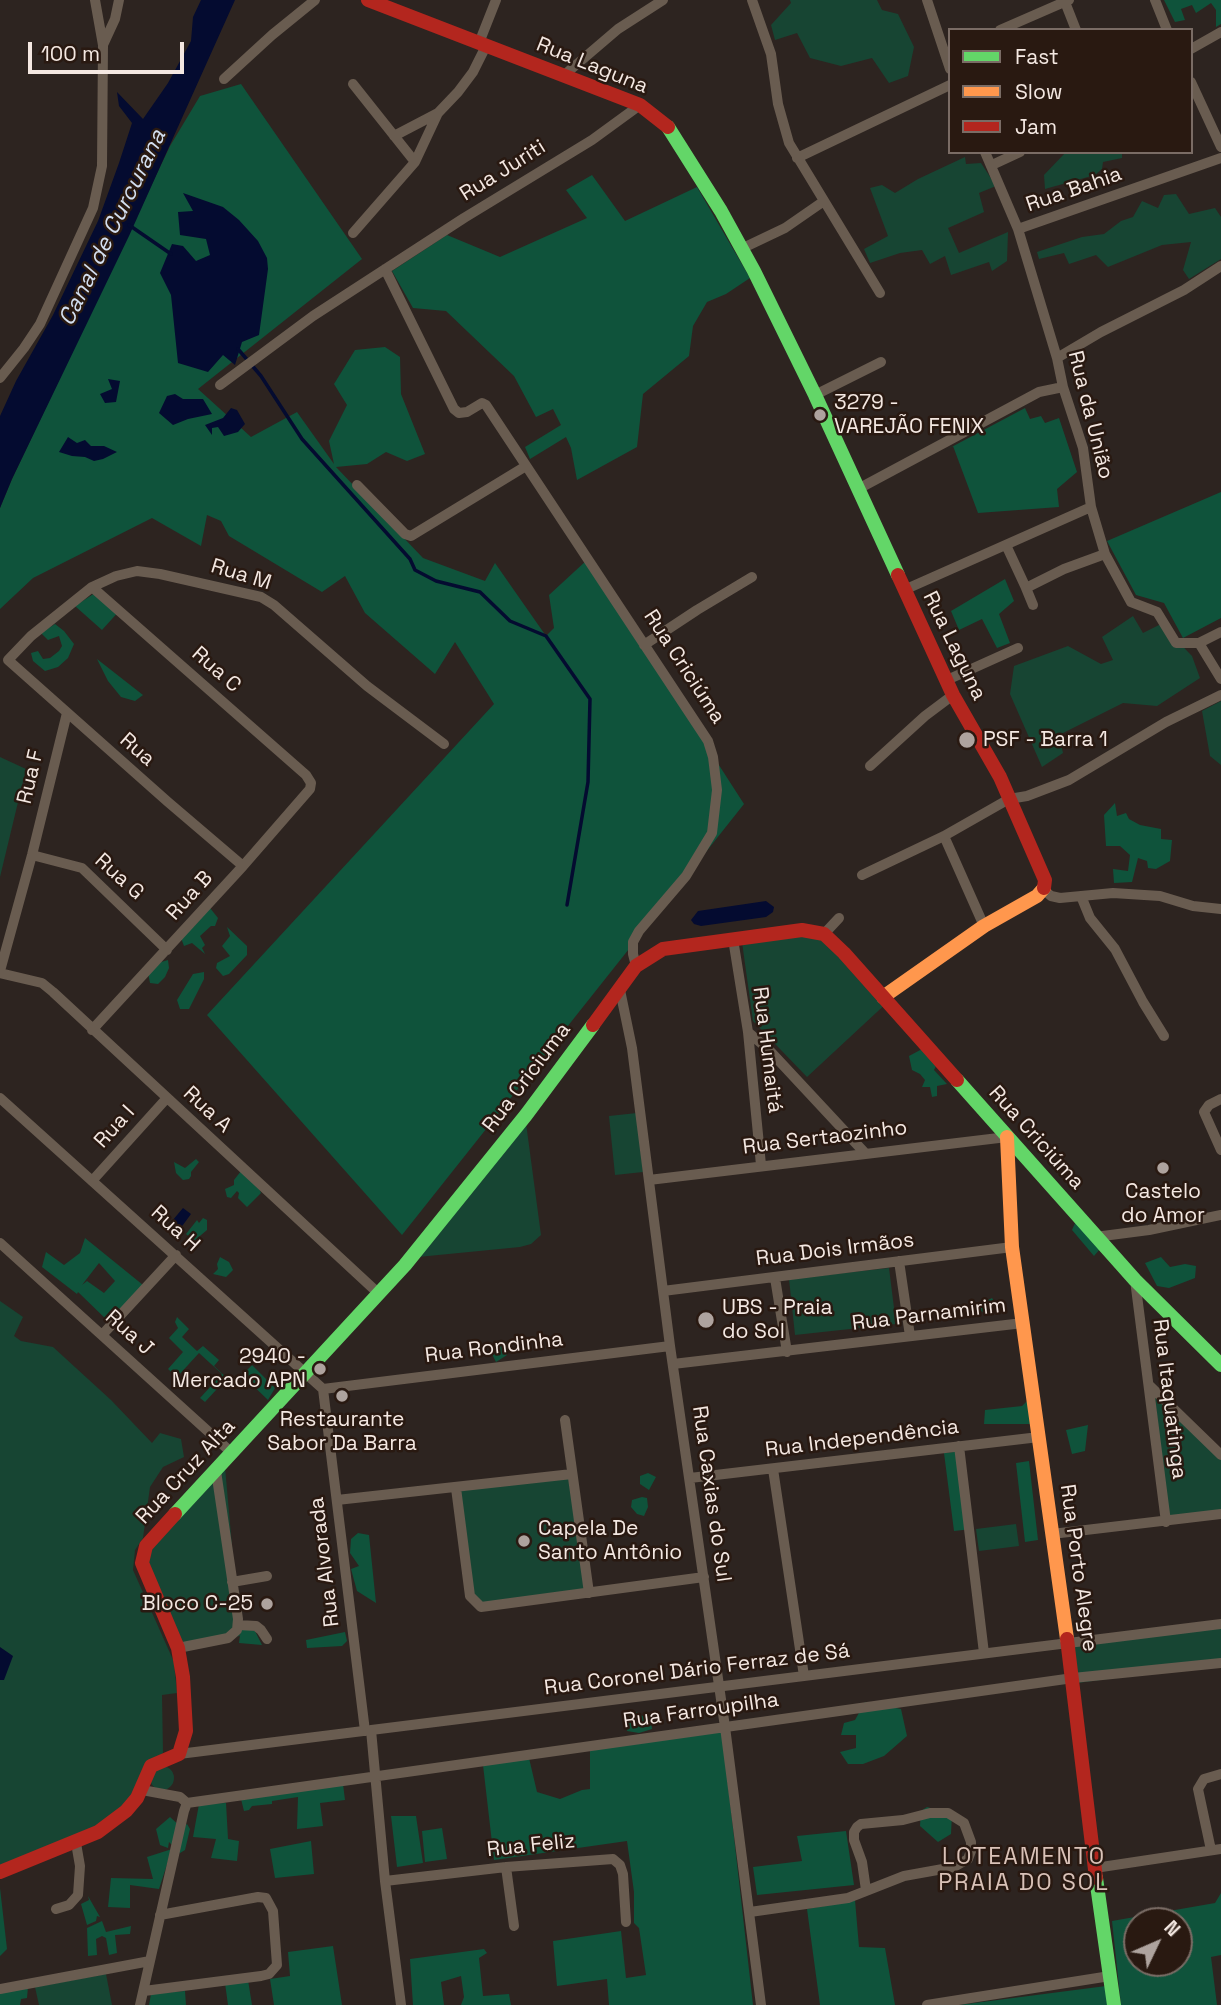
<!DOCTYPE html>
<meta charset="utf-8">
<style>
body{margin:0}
#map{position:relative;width:1221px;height:2005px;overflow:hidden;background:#2d2420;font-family:"Space Grotesk",sans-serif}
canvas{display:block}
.legend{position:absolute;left:948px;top:28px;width:245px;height:126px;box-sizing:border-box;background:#291911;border:2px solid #7a6c65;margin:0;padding:9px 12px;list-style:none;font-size:21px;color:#f4e8e2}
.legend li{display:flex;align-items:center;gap:14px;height:35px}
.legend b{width:35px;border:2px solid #7a6c65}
.north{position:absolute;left:1123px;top:1907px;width:70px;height:70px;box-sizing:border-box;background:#291911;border:2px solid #7a6c65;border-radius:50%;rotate:46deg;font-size:19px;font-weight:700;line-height:28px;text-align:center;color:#f4e8e2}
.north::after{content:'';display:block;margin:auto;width:24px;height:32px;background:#aea39e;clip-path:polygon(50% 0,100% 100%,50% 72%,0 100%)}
.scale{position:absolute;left:28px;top:42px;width:156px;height:32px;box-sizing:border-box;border:4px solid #f4e8e2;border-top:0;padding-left:9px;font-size:21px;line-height:24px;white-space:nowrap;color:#f4e8e2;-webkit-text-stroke:5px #291911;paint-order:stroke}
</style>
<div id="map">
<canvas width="1221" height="2005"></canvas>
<ul class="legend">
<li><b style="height:9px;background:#63d668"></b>Fast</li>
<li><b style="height:9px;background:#ff974d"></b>Slow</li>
<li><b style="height:9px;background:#b3261e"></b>Jam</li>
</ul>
<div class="north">N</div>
<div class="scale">100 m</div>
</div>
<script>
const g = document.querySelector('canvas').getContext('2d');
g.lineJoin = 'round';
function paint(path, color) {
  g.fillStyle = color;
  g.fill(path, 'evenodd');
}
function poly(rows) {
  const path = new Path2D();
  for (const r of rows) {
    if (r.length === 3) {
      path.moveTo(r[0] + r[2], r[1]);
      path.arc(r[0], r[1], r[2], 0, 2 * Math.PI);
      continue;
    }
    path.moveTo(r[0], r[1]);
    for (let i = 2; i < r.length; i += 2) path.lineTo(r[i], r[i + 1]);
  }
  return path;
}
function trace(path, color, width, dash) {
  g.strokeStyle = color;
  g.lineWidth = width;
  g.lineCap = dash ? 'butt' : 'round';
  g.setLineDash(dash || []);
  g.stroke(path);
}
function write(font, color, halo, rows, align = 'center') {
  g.font = font + ' "Space Grotesk",sans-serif';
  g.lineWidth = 5;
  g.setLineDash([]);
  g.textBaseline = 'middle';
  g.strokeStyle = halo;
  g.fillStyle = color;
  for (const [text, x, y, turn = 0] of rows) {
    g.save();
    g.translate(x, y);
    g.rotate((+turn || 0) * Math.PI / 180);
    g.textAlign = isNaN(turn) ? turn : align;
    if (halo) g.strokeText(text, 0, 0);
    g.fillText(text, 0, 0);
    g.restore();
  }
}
const green = poly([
 [790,0,877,0,882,10,898,14,914,47,908,76,889,83,872,58,841,66,810,58,797,33,775,40,771,25,791,3],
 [1066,152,1122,152,1122,158,1103,162,1102,169,1095,175,1045,189,1044,175],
 [965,157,966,164,981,163,996,186,979,193,984,212,948,228,959,253,1008,232,1007,261,992,271,989,262,951,275,945,256,930,264,922,250,900,253,870,263,864,249,888,236,870,188,882,185,895,193,918,179],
 [1176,194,1189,214,1215,208,1221,217,1221,259,1189,279,1183,270,1191,242,1162,245,1108,267,1096,255,1069,264,1064,253,1039,259,1037,252,1082,237,1104,234,1121,221,1133,217,1142,201,1158,208,1164,195],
 [1133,616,1143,633,1161,624,1192,656,1200,678,1157,706,1123,703,1059,735,1063,753,1042,767,1010,694,1014,666,1068,646,1101,664,1113,660,1102,637],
 [1221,701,1221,765,1210,756,1202,711],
 [0,757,26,769,0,877],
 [821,928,891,999,807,1077,753,1021,741,935],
 [637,1113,643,1172,615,1175,609,1116],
 [526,1123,541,1235,531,1244,520,1247,418,1257],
 [889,1268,896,1324,795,1335,789,1279],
 [0,1301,23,1317,14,1336,21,1341,53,1347,111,1400,152,1443,160,1433,181,1439,184,1457,163,1467,150,1487,143,1538,135,1550,133,1570,174,1662,177,1693,162,1695,163,1753,147,1764,131,1799,103,1824,0,1868],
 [1154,1390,1221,1455,1221,1514,1169,1521],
 [225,1467,240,1636,178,1647,145,1552],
 [572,1474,589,1593,476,1604,456,1488],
 [1016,1524,1019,1546,979,1551,976,1529],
 [1221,1622,1221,1664,1078,1683,1073,1639],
 [162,1778,12],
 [106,1974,112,2005,39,2005,35,1987]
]);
const forest = poly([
 [1164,0,1221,0,1221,24,1216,27,1216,10,1211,3,1196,13,1192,5,1181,9,1185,20,1175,22],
 [241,84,362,259,198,389,251,437,297,412,334,464,329,441,347,405,334,384,355,350,385,347,400,357,401,394,425,454,407,461,386,452,367,464,336,467,423,558,485,581,495,563,546,636,554,628,549,595,587,560,744,804,402,1235,207,1015,494,704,455,642,435,674,365,613,345,576,322,592,229,536,221,521,207,515,201,546,152,518,33,578,0,609,0,508,12,479,170,146,200,96],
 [592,175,625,221,697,187,750,278,726,294,707,302,693,326,689,356,643,394,637,447,577,480,571,448,566,437,530,459,525,447,561,425,553,409,536,417,514,376,446,311,413,308,392,271,447,235,500,257,587,218,566,190],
 [1025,408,1030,419,1041,416,1045,423,1059,418,1077,472,1057,489,1059,507,978,513,953,446,944,451],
 [1221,492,1221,618,1183,638,1164,603,1136,595,1107,541],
 [1005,579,1014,601,999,614,1010,643,997,648,982,619,959,630,951,611],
 [101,589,121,609,102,630,75,606],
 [55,624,64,631,74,644,68,658,58,667,45,671,33,661,31,653,38,651,43,659,50,658,59,651,62,646,59,636,48,640,41,633],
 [97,659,143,695,135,701,121,697,108,681],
 [1115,803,1117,816,1126,813,1129,819,1140,825,1161,829,1161,839,1172,840,1170,861,1156,869,1148,868,1147,861,1138,858,1132,882,1114,883,1113,869,1128,871,1130,855,1120,846,1106,846,1104,815],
 [210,908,218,918,215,926,211,926,200,936,205,945,202,948,205,954,192,943,184,946,181,938,199,921,196,914],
 [227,927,247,946,247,955,229,974,223,976,216,968,217,963,230,956,222,946,230,936],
 [168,960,169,968,165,977,158,984,150,983,148,973,158,963],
 [204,972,204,979,189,1009,180,1009,177,1000,193,974],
 [924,1048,938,1062,934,1070,947,1084,937,1086,937,1096,932,1097,930,1087,922,1087,925,1080,920,1074,912,1070,909,1056],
 [196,1159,199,1162,191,1172,191,1176,189,1179,183,1180,176,1173,174,1162,185,1168],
 [241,1171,257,1184,261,1193,247,1207,238,1198,239,1193,237,1191,231,1198,227,1197,225,1189,234,1185,234,1180],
 [1079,1214,1106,1242,1094,1256,1072,1230],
 [203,1218,207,1220,207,1230,194,1241,186,1234,197,1220,199,1223],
 [85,1238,143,1285,110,1323,78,1292,77,1294,42,1267,46,1252,64,1265,80,1253],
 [99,1263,115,1281,104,1293,87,1281,82,1285],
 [220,1257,229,1262,233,1270,226,1277,213,1274,218,1269,217,1264],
 [1161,1257,1170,1267,1185,1264,1196,1266,1195,1278,1169,1288,1157,1286,1145,1263],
 [992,1298,996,1304,1003,1302,1006,1304,1004,1311,994,1310,992,1313,985,1314,980,1310,984,1302],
 [177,1317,189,1329,182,1337,197,1351,203,1346,219,1360,214,1366,227,1378,205,1402,200,1398,222,1374,199,1353,177,1377,168,1369,183,1352,169,1338,178,1328,175,1322],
 [495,1344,506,1344,507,1355,496,1362,491,1352],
 [252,1365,275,1388,268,1400,242,1375],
 [1028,1400,1033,1424,984,1424,985,1410,1022,1406],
 [1088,1425,1085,1451,1072,1454,1066,1430],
 [963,1451,972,1529,954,1531,944,1453],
 [1029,1461,1038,1540,1025,1542,1016,1463],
 [648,1473,656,1477,649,1490,640,1484,640,1476],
 [642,1497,647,1498,648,1507,644,1516,637,1514,631,1507,632,1500],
 [358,1533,369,1535,376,1603,357,1591,351,1569,359,1566,350,1553,351,1539],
 [241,1628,255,1631,262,1645,239,1643],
 [345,1632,347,1641,342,1646,307,1648,306,1640],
 [865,1702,901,1709,907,1736,884,1756,863,1764,848,1764,840,1752,856,1748,856,1735,841,1735,844,1723,855,1720],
 [636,1712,651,1721,652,1729,639,1733,627,1731,629,1717],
 [722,1731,753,2005,609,2005,607,1979,557,1986,553,1941,621,1931,626,1978,646,1975,639,1928,634,1923,634,1892,627,1841,494,1860,483,1765,529,1758,537,1792,560,1799,582,1790,590,1789,590,1749],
 [342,1776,345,1800,320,1803,323,1826,297,1829,298,1797,272,1801,272,1804,252,1806,249,1810,244,1811,241,1799],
 [226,1803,228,1839,239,1841,237,1861,211,1858,216,1839,193,1837,199,1804],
 [927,1807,952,1814,951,1834,938,1842,920,1826,921,1811],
 [391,1816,416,1816,423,1863,397,1867],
 [170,1817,182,1828,187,1824,190,1829,185,1850,180,1853,169,1842,168,1848,160,1845,156,1829],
 [442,1828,447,1859,425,1862,422,1831],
 [846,1831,854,1885,757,1895,753,1867,802,1861,797,1836],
 [311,1841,314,1874,275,1878,270,1849],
 [172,1849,159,1889,130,1885,130,1908,108,1907,111,1878,153,1879,147,1857],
 [0,1888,7,1949,0,1956],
 [1221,1893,1221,1955,1211,1957,1217,2005,1121,2005,1112,1921,1215,1903],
 [1137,1921,1179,1921,1179,1963,1137,1963],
 [88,1896,100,1917,97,1916,96,1921,87,1925,81,1904,89,1900],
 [855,1900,859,1947,885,1948,895,2005,820,2005,807,1909],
 [102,1921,106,1932,131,1926,130,1934,115,1935,117,1953,109,1955,106,1938,102,1936,96,1939,97,1955,88,1956,87,1928],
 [333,1946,342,2005,274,2005,270,1979,290,1976,288,1952],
 [484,1949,487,1953,479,1958,483,1996,509,1994,511,2005,461,2005,464,1997,461,1976,441,1982,444,2005,413,2005,410,1959],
 [248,1980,252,2005,228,2005,225,1983],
 [1106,1986,1108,2005,959,2005],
 [28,1987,27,1998,21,1999,20,2005,0,2005,0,1992],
 [185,1991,186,2005,149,2005,151,1994]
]);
const water = poly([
 [201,0,235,0,129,236,12,479,0,508,0,416,16,381,53,315,98,221,119,163,132,123,119,106,117,92,143,119,168,83,191,41,193,17],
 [183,193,223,207,239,220,258,241,267,258,268,269,259,335,242,342,235,365,223,355,208,372,178,363,171,295,160,273,172,244,183,246,196,261,210,255,206,239,180,235,178,212,193,211],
 [108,379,120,381,116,402,105,403,100,394,112,389],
 [175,394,183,399,203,399,212,414,188,419,173,425,159,413,167,396],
 [231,408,237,410,245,424,238,432,224,436,218,427,212,428,212,435,205,425,223,418],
 [68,437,77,443,85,440,91,446,104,446,117,452,103,459,94,461,85,457,72,456,59,452],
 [766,901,774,907,773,912,766,917,701,926,694,924,691,920,698,911],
 [183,1208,191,1214,180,1229,172,1221],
 [0,1647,13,1656,4,1680,0,1680]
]);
const stream = poly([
 [129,225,171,254],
 [238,349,261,376,302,439,410,559,415,570,436,581,480,592,510,621,546,636,590,699,588,782,567,905]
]);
const street = poly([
 [95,0,103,45],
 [752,0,771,54,778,104,789,143,880,293],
 [927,0,950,69],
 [1155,0,1167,30],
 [1065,2,1076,30],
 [1000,30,1069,0],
 [479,43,496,0],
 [1191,49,1221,32],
 [563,76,618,29,663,0],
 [224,79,272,35,315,0],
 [1191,82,1221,147],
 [353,84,415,162],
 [394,136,438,113],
 [985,152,1018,229,1057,358,1063,387,1083,448,1091,507,1105,554,1131,602,1157,612,1176,643,1199,643,1221,679],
 [797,158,950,85],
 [992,165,1020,152],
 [1018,229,1221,158],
 [353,233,415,162,438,113,458,92,473,72,486,46],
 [743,248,785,228,824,201],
 [385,269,454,409,459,413,467,412,482,403,486,405,708,741,713,757,717,790,712,833,686,876,639,931,633,942,633,954,636,966],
 [1057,358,1101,332,1184,290,1221,266],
 [0,378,24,348,40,324,93,208,102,166,103,45,115,19,119,0],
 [220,385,313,316,464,218,592,140,640,105],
 [815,395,881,362],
 [357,485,405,534,411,536,526,466],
 [858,489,1039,392,1063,387],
 [1006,545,1026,588],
 [904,590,1091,507],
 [1033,605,1026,588,1064,569,1105,554],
 [1199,643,1221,632],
 [644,645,697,610,752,577],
 [947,680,1018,648],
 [870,766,925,716,953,695],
 [944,836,984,926],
 [32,855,82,868,167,950],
 [243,866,168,802,8,660,31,636,92,587,116,576,137,571,160,574,261,597,274,605,367,686,444,744],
 [862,875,944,836,1009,799,1027,796,1069,780,1166,722,1221,695],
 [1044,890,1051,896,1060,898,1113,893,1160,896,1193,906,1221,909],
 [1081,896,1090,918,1115,949,1143,1002,1164,1036],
 [824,934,839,918],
 [733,939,748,1032,761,1165],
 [0,971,32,855,67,713],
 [0,973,42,983,53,992,378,1293],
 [620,990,632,1048,670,1346,725,1727,761,2005],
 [92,1030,243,866,310,789,311,783,306,775,92,587],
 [748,1032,769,1050,864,1152],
 [0,1098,323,1389],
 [1221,1099,1209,1105,1204,1112,1221,1150],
 [649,1180,1007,1137],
 [92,1181,166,1099],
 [1095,1237,1149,1230,1221,1215],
 [0,1243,232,1453],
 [899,1261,910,1336],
 [775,1278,787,1352],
 [1135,1280,1166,1522],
 [663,1291,1012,1247],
 [103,1334,176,1255],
 [673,1364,1023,1323],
 [1149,1385,1221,1455],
 [323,1389,670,1346],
 [323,1389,365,1731],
 [565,1420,589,1593],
 [959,1446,984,1653],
 [773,1469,804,1676],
 [690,1478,1039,1437],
 [456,1488,470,1596,481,1607,704,1577],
 [337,1500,572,1474],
 [1052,1534,1221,1514],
 [232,1582,267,1576],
 [238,1625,256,1626,261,1630,267,1639],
 [178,1648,228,1638,237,1630,238,1619,216,1471],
 [371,1730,385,1881,401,2005],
 [179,1754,1221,1624],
 [187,1803,1073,1678,1221,1663],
 [1211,1850,1198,1789,1204,1779,1221,1774],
 [506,1867,514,1926],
 [1095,1868,1221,1849],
 [385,1881,506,1867,613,1859,620,1865,623,1874,626,1922],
 [56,1909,69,1905,78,1895,80,1866,76,1843],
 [750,1912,848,1898,904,1876,954,1867,968,1859,971,1851,971,1842,964,1823,948,1813,930,1813,903,1820,861,1824,857,1827,854,1832,854,1840,862,1862,866,1890],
 [0,1989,150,1961],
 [144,1991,261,1976,269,1974,277,1965,273,1911,266,1898,258,1897,160,1915],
 [140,2005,184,1811,187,1803,180,1797,142,1790],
 [927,2005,1110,1976]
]);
const fast = poly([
 [668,127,721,211,754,271,815,395,898,575],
 [957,1080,1135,1280,1221,1365],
 [175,1514,405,1265,526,1115,593,1025],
 [1096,1878,1114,2005]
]);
const slow = poly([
 [883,997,984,926,1037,896,1044,888],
 [1007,1137,1012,1247,1067,1639]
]);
const jam = poly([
 [368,0,640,105,668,127],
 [898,575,953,695,1000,777,1045,880,1044,888],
 [593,1025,636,966,663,949,802,930,824,934,844,953,957,1080],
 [1067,1639,1096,1878],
 [0,1872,98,1832,126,1811,137,1798,151,1766,179,1754,186,1731,183,1677,178,1648,142,1563,146,1546,175,1514]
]);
const markers = [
 [820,415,7,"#aea39e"],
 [967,740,9,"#aea39e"],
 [1163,1168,7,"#aea39e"],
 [706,1320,9,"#aea39e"],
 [320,1369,7,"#aea39e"],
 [342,1396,7,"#aea39e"],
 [524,1541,7,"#aea39e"],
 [267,1604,7,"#aea39e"]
];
const streetNames = [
 ["Rua Laguna",592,66,22],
 ["Rua Juriti",503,171,-32],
 ["Rua Bahia",1074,190,-19],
 ["Rua da União",1090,415,76],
 ["Rua M",241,575,17],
 ["Rua Laguna",954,646,64],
 ["Rua Criciúma",684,667,57],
 ["Rua C",216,670,41],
 ["Rua",137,750,41],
 ["Rua F",31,777,-77],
 ["Rua G",119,877,42],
 ["Rua B",190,896,-48],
 ["Rua Humaitá",767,1050,83],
 ["Rua Criciuma",527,1078,-53],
 ["Rua A",207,1110,43],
 ["Rua I",115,1127,-48],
 ["Rua Sertaozinho",825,1138,-7],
 ["Rua Criciúma",1036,1138,48],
 ["Rua H",175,1229,42],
 ["Rua Dois Irmãos",835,1250,-7],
 ["Rua Parnamirim",929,1315,-7],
 ["Rua J",129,1333,42],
 ["Rua Rondinha",494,1348,-7],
 ["Rua Itaquatinga",1169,1399,83],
 ["Rua Independência",862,1439,-7],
 ["Rua Cruz Alta",186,1472,-47],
 ["Rua Caxias do Sul",711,1494,82],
 ["Rua Alvorada",325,1562,-97],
 ["Rua Porto Alegre",1078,1568,82],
 ["Rua Coronel Dário Ferraz de Sá",697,1670,-7],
 ["Rua Farroupilha",701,1711,-8],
 ["Rua Feliz",531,1846,-6]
];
const poiNames = [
 ["3279 -",834,403],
 ["VAREJÃO FENIX",834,427],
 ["PSF - Barra 1",983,740],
 ["Castelo",1163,1192,"center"],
 ["do Amor",1163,1216,"center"],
 ["UBS - Praia",722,1308],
 ["do Sol",722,1332],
 ["2940 -",306,1357,"right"],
 ["Mercado APN",306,1381,"right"],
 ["Restaurante",342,1420,"center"],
 ["Sabor Da Barra",342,1444,"center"],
 ["Capela De",538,1529],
 ["Santo Antônio",538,1553],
 ["Bloco C-25",253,1604,"right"]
];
const waterNames = [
 ["Canal de Curcurana",113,228,-64]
];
const neighbourhoodNames = [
 ["LOTEAMENTO",1024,1858],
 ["PRAIA DO SOL",1024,1884]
];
paint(green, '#174533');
paint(forest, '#0f533b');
paint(water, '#040b30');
trace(stream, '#040b30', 3.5);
trace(street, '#695c50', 10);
trace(fast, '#63d668', 14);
trace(slow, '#ff974d', 14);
trace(jam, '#b3261e', 14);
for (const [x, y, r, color] of markers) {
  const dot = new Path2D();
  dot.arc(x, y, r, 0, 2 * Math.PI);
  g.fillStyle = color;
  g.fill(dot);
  trace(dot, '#291911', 2.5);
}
write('21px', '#f4e8e2', '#291911', streetNames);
write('21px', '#f4e8e2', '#291911', poiNames, 'left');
write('italic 23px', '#d3dff1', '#291911', waterNames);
g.letterSpacing = '2px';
write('23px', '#d9c2b8', '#291911', neighbourhoodNames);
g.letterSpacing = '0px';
</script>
